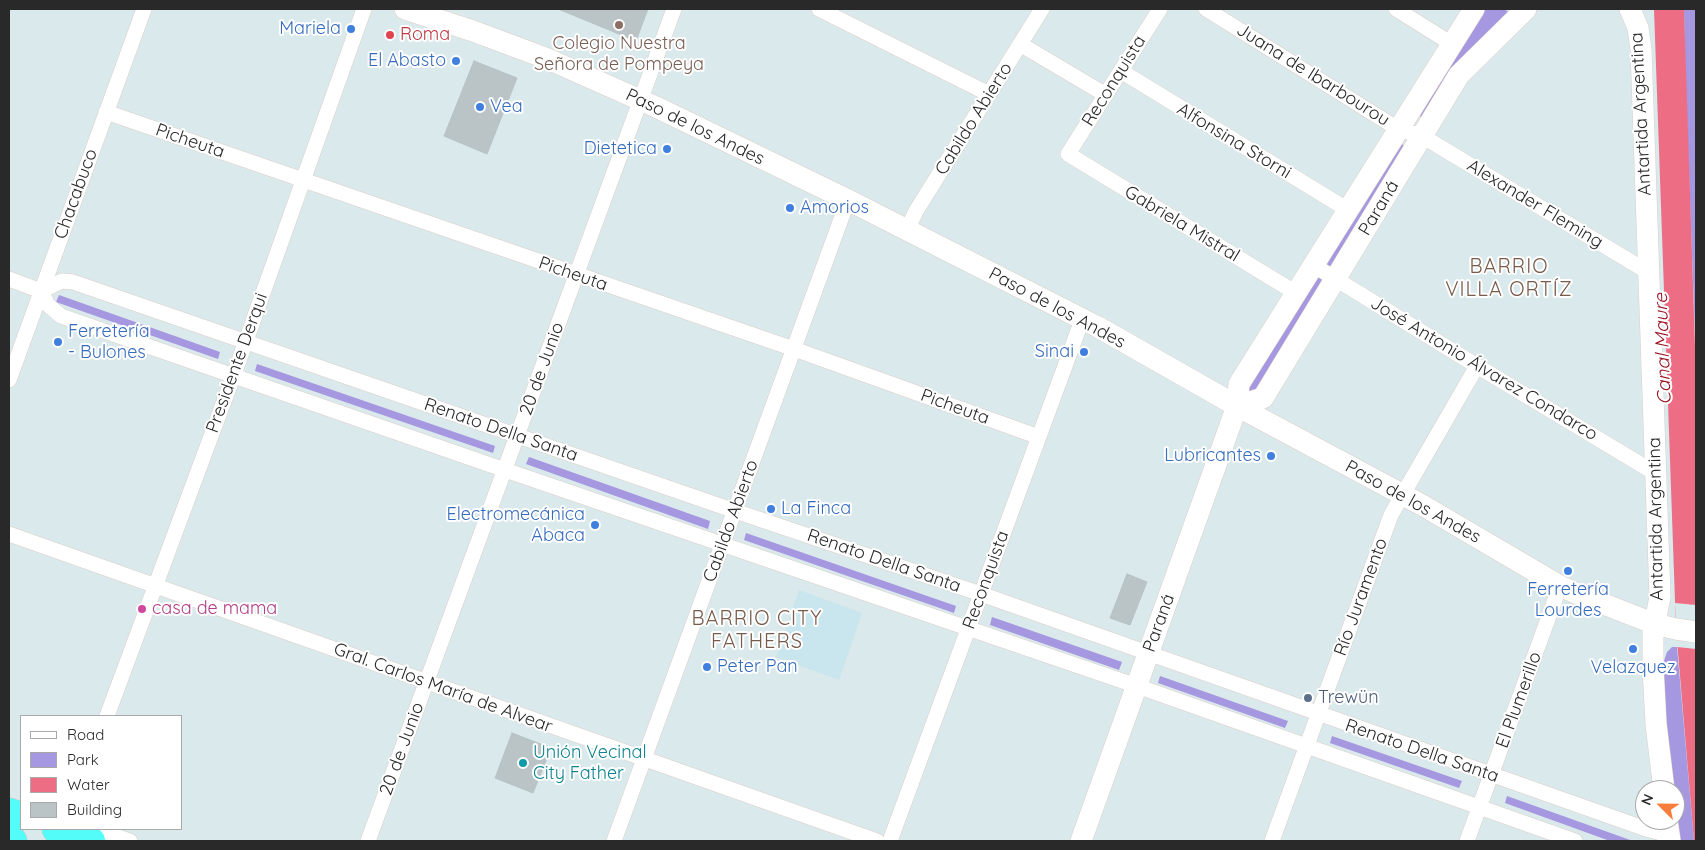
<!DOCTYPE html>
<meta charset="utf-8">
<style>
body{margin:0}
#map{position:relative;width:1705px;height:850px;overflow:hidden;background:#dae9eb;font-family:Quicksand,sans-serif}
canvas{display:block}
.frame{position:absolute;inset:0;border:10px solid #292929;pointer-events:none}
.legend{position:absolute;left:20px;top:715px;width:162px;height:115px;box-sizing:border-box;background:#fff;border:1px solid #a9a9a9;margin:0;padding:6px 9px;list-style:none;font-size:15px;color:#292929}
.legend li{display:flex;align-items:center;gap:10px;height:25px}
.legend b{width:25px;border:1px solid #a9a9a9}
.north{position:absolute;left:1635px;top:780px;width:50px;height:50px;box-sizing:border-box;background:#fff;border:1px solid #a9a9a9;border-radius:50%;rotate:293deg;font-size:14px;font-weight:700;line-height:20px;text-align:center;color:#292929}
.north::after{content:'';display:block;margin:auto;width:18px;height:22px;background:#f87f3b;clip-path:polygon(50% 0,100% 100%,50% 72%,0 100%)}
</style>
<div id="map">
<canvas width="1705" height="850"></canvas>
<div class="frame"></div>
<ul class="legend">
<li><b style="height:6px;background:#fff"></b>Road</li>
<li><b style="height:14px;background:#a697e1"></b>Park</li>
<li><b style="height:14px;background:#ed6d85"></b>Water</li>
<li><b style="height:14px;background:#bac4c6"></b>Building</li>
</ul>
<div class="north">N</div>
</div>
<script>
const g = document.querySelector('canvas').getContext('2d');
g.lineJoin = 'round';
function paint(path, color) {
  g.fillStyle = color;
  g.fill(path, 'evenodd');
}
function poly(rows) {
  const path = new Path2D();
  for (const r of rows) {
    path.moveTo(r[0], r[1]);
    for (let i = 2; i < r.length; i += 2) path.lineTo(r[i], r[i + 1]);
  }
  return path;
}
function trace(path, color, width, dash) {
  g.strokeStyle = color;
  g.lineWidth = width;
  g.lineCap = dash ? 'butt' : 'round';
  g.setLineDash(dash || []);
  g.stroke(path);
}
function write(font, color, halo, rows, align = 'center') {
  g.font = font + ' Quicksand,sans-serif';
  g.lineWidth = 4;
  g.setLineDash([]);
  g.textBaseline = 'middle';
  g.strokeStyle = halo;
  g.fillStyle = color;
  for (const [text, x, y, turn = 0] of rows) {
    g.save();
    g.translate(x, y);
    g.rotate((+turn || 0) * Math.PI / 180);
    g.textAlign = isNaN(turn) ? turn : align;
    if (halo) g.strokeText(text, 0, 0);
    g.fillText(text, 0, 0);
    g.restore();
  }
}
const education = poly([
 [799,590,862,613,839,680,776,657]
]);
const green = poly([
 [1481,9,1504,9,1510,13,1421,117,1420,116],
 [1684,9,1696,9,1695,334,1685,67],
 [1402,144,1405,147,1333,267,1327,267,1325,261],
 [1315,277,1320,277,1323,280,1259,391,1251,393,1247,388],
 [59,295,220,352,218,359,56,302],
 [257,364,495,446,493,453,255,371],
 [529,457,710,521,708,529,526,464],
 [746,533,956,606,954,613,744,540],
 [992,617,1122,662,1119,670,990,625],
 [1672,647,1677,647,1694,841,1677,841,1675,790,1672,790,1666,722,1663,664,1667,652],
 [1160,676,1288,721,1285,728,1158,683],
 [1332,736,1462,781,1459,788,1330,743],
 [1507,796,1633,841,1610,841,1505,803]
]);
const water = poly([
 [1654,9,1684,9,1696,376,1696,841,1694,841,1676,629]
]);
const pier = poly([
 [1675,603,1696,605,1696,649,1677,647]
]);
const building = poly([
 [558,9,648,9,636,41,558,9],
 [474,61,517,78,487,154,444,136,474,61],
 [1127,574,1147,582,1130,625,1110,618,1127,574],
 [512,733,551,748,533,793,495,778,512,733]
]);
const street = poly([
 [819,9,989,94],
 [1160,9,1068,154,1296,293],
 [1206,9,1398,129,1422,136,1648,272],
 [1396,9,1452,44],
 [1020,44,1106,95],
 [1121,71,1348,210],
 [106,112,794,349,1039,437],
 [907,230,916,211,1042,9],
 [1313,265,1477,366,1655,473],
 [9,279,41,291,48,305,61,316,505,470,1137,686,1575,841],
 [41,291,62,281,73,282,735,511,981,594,1646,829,1669,835],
 [9,380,144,9],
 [9,534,877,841],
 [107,716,236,369,364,9],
 [94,829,130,841],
 [368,841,674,9],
 [614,841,848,200],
 [890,841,1082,320],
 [1272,841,1391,515,1477,366],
 [1467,841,1560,586]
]);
const secondary = poly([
 [405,9,473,31,548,59,656,107,848,200,1098,327,1237,406,1422,505,1560,586,1578,594,1655,624,1676,629,1696,632],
 [1630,9,1638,28,1641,49,1660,597,1653,632,1653,668,1656,724,1664,790],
 [1237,406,1263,398,1459,75,1526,9],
 [1667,820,1670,841],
 [1081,841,1237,406,1239,384,1474,9]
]);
const highway = poly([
 [9,812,21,816],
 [56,829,91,841],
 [9,840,13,841]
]);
const markers = [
 [619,25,5,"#8d6e63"],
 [351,29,5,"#3f7fe0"],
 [390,35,5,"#e0444e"],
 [456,61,5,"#3f7fe0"],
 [480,107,5,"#3f7fe0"],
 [667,149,5,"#3f7fe0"],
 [790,208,5,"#3f7fe0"],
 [58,342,5,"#3f7fe0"],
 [1084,352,5,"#3f7fe0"],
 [1271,456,5,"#3f7fe0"],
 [771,509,5,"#3f7fe0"],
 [595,525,5,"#3f7fe0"],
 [1568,571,5,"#3f7fe0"],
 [142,609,5,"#d1479c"],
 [1633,649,5,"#3f7fe0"],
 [707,667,5,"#3f7fe0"],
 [1308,698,5,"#5c6f8a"],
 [523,763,5,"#0f9aa8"]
];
const shopNames = [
 ["Mariela",341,29],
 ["El Abasto",446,61],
 ["Vea",490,107,"left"],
 ["Dietetica",657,149],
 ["Amorios",800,208,"left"],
 ["Ferretería",68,332,"left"],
 ["- Bulones",68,353,"left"],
 ["Sinai",1074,352],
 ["Lubricantes",1261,456],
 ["La Finca",781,509,"left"],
 ["Electromecánica",585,515],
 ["Abaca",585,536],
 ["Ferretería",1568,590,"center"],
 ["Lourdes",1568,611,"center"],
 ["Peter Pan",717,667,"left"],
 ["Velazquez",1633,668,"center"]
];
const healthNames = [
 ["Roma",400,35]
];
const educationNames = [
 ["Colegio Nuestra",619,44],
 ["Señora de Pompeya",619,65]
];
const streetNames = [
 ["Juana de Ibarbourou",1313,75,32],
 ["Reconquista",1114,81,-58],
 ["Antartida Argentina",1641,114,-93],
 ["Cabildo Abierto",974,119,-58],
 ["Paso de los Andes",695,127,26],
 ["Picheuta",190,141,19],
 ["Alfonsina Storni",1234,141,31],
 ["Chacabuco",76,194,-70],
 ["Alexander Fleming",1535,204,31],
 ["Paraná",1379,208,-59],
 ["Gabriela Mistral",1182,224,31],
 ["Picheuta",573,274,19],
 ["Paso de los Andes",1057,308,28],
 ["Presidente Derqui",237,363,-70],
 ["20 de Junio",542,369,-70],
 ["José Antonio Álvarez Condarco",1484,369,31],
 ["Picheuta",955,407,20],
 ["Renato Della Santa",501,430,19],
 ["Paso de los Andes",1413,502,29],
 ["Antartida Argentina",1656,519,-91],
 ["Cabildo Abierto",731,521,-70],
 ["Renato Della Santa",884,561,19],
 ["Reconquista",986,580,-70],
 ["Río Juramento",1361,597,-70],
 ["Paraná",1159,623,-70],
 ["Gral. Carlos María de Alvear",443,688,20],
 ["El Plumerillo",1519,700,-70],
 ["20 de Junio",402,749,-70],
 ["Renato Della Santa",1422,751,19]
];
const hotelNames = [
 ["casa de mama",152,609]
];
const serviceNames = [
 ["Trewün",1318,698]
];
const cultureNames = [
 ["Unión Vecinal",533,753],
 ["City Father",533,774]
];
const waterNames = [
 ["Canal Maure",1663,349,-92]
];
const quarterNames = [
 ["BARRIO",1509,267],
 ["VILLA ORTÍZ",1509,290],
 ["BARRIO CITY",757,619],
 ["FATHERS",757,642]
];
paint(education, '#c9e5ed');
paint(green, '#a697e1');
paint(water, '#ed6d85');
paint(pier, '#dae9eb');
paint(building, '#bac4c6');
trace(building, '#b4c3c6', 1);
trace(street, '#dbcfc9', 16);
trace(secondary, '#dbcfc9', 22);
trace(highway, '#c7c7c7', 29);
trace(street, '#fff', 15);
trace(secondary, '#fff', 21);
trace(highway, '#54fcf9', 28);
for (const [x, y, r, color] of markers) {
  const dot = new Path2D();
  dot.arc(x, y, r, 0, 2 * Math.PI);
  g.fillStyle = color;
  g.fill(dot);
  trace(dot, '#fff', 2);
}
write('18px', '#366cbe', '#fff', shopNames, 'right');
write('18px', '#be3a42', '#fff', healthNames, 'left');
write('18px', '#785e54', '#fff', educationNames);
write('18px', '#292929', '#fff', streetNames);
write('18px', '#b23c85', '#fff', hotelNames, 'left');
write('18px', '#4e5e75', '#fff', serviceNames, 'left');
write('18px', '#0d838f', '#fff', cultureNames, 'left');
write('italic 19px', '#970f1d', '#fff', waterNames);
g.letterSpacing = '1px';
write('20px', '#785b4a', '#fff', quarterNames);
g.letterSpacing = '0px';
</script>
